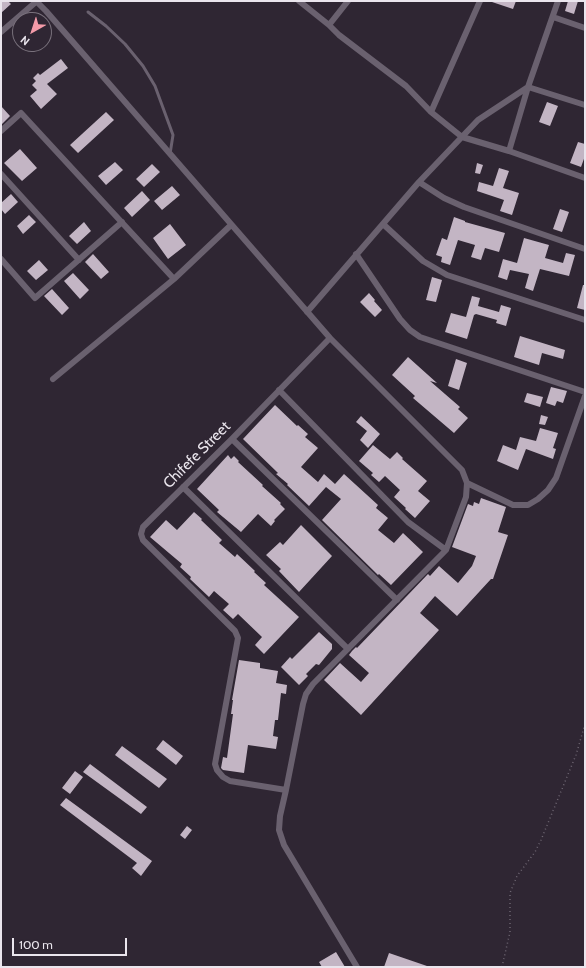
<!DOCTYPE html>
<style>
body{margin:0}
#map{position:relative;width:586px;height:968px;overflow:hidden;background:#2f2633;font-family:Cabin,sans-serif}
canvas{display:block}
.frame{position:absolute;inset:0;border:2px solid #eae5ed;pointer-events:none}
.north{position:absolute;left:12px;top:12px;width:40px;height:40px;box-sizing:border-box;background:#2f2633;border:1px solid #7a727d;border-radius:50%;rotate:219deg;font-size:11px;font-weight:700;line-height:16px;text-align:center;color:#eae5ed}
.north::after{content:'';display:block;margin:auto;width:14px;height:18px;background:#f39aa8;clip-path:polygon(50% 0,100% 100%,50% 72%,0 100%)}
.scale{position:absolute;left:12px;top:938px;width:115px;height:18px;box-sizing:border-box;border:2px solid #eae5ed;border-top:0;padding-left:5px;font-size:12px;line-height:14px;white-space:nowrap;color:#eae5ed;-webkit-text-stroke:3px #2f2633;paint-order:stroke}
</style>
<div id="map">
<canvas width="586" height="968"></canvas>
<div class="frame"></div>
<div class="north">N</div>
<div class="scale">100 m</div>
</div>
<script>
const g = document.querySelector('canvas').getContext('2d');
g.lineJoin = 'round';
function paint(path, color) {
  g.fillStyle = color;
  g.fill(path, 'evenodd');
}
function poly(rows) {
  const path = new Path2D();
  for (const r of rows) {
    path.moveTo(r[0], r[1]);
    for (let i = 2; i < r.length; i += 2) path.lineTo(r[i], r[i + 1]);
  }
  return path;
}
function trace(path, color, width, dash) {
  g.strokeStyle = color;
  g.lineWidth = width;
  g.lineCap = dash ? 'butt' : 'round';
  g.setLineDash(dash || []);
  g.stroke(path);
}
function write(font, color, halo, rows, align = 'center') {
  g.font = font + ' Cabin,sans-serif';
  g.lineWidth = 4;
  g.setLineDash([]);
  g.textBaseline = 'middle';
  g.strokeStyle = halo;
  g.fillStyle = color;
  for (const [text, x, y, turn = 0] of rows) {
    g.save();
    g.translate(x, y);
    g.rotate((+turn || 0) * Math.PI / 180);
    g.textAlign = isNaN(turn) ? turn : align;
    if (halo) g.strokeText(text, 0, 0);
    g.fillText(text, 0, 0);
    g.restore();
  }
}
const building = poly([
 [1,1,8,1,11,4,1,13],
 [492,1,516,1,513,9,492,2],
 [568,1,578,1,574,14,565,11],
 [61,59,68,68,47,84,57,94,41,109,30,96,37,90,32,85,36,81,33,78,38,73,40,75],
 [547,102,558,106,550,126,539,122],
 [1,106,10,116,1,125],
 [106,112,114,120,78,153,70,145],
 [578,142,585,144,585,156,581,167,570,163],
 [20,149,37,168,22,181,4,163],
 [115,162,123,170,106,185,98,176],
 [477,163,483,165,480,174,475,173],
 [152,164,160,172,144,187,136,179],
 [499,168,509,171,503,188,519,193,512,215,500,211,504,200,477,191,479,182,493,186],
 [172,186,180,195,162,210,154,201],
 [142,191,150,200,132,217,124,208],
 [11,194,18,202,5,214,1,209,1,203],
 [560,209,569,212,562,232,553,229],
 [29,215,36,222,23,234,17,226],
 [454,217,465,221,465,222,505,233,499,252,485,248,481,260,471,257,475,245,458,240,450,265,441,262,442,257,436,255,442,238,447,240],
 [84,222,91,231,77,244,69,236],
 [170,224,186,245,168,259,153,238],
 [524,238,549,245,545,258,563,263,566,253,575,255,569,276,540,269,533,291,525,288,529,274,510,270,507,280,498,277,503,259,517,263],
 [93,254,109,272,101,279,85,262],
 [39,260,48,270,36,280,27,271],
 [73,273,89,290,80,299,64,281],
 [432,277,442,280,436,302,426,300],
 [583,285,585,285,585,310,577,308],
 [52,289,69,308,62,315,44,296],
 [369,293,375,300,374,301,382,310,375,317,360,302],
 [472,296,480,298,478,306,499,312,501,305,511,308,506,326,496,323,497,320,476,314,474,315,467,339,445,332,451,313,466,317],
 [520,336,565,350,563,359,542,353,539,365,514,357],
 [408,357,437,383,430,381,460,407,458,409,468,418,454,433,413,398,415,396,392,375],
 [456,359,467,363,459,390,448,386],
 [551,387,567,391,563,403,557,401,555,406,546,403],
 [527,393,543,397,540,407,524,402],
 [275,405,297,426,298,425,308,434,305,437,318,448,301,467,318,482,324,474,335,484,344,474,378,505,376,508,388,518,378,530,394,543,403,533,423,552,391,585,379,574,378,575,322,520,341,499,326,487,309,506,287,485,288,484,276,474,278,473,243,439],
 [541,415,548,417,545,425,539,424],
 [361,416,380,434,368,448,360,440,367,431,356,422],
 [540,428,558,433,553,448,556,449,553,459,526,449,518,470,497,461,503,445,516,450,520,437,536,441],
 [373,445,390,459,397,452,403,458,402,459,427,481,418,491,430,501,415,518,405,509,406,508,394,497,400,490,385,476,379,482,371,475,373,473,359,461],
 [228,455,231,459,234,456,239,461,238,462,263,485,262,486,281,503,280,504,285,509,274,520,275,521,271,526,258,514,241,532,217,512,219,510,197,489],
 [481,498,506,507,498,532,508,535,493,579,491,579,457,616,435,596,420,613,439,630,361,715,324,680,340,663,361,682,369,673,349,655,352,651,356,647,357,648,428,574,430,576,439,566,458,583,472,566,476,556,452,547,468,504,473,506,474,502,479,504],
 [194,512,202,519,201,520,222,540,219,543,235,557,237,554,255,571,254,572,266,583,264,585,299,617,264,654,255,645,262,637,238,614,233,619,223,610,229,604,214,591,209,597,190,579,191,577,180,567,182,564,150,537,166,520,177,530],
 [301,525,332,556,299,592,279,571,281,569,266,555,280,542,283,545],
 [319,632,332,644,332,649,319,665,316,664,306,674,308,676,299,685,281,667,290,657,292,659],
 [239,660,260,663,260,668,278,671,276,683,287,685,286,694,281,693,278,720,275,720,273,736,278,737,276,749,248,745,244,773,223,770,221,768,223,757,227,758,233,714,231,714,233,700,232,700],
 [163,740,183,756,176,765,156,749],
 [122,746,167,779,159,788,115,755],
 [90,764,147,807,141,814,83,772],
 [75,771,83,777,70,794,62,788],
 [66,798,152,861,141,876,132,868,137,863,60,805],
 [187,826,192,830,185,839,180,835],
 [336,952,345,967,322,967,319,962],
 [389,953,427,966,427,967,384,967]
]);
const path = poly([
 [502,967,510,932,510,893,517,876,535,852,541,840,576,755,585,724]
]);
const service = poly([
 [88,12,106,26,125,44,143,66,155,86,173,135,170,154]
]);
const minor = poly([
 [36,1,46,11,330,338],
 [299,1,329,25,339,35,406,86,431,112,462,137,509,151,585,178],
 [553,17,585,28],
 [329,25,348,1],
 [1,32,37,1],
 [431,112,480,1],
 [1,131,21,113,174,279,231,225],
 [509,151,528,87,558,1],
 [1,174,79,260],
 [419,182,444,198,464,207,585,249],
 [383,224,423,261,447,275,585,320],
 [356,254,400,319,410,330,420,337,585,392],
 [1,259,35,298,122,222],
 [307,312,419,182,478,120,528,87,585,105],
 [53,379,174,279],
 [279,390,408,522,446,550],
 [232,439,397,600],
 [467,483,513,505,528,505,538,499,548,490,556,478,585,396],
 [183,487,348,649],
 [286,790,230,781,223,777,217,770,215,764,238,638,235,631,143,540,141,534,143,527,232,439,330,338,462,470,467,483,466,497,446,550,313,684,306,694,303,704,286,790,280,816,279,830,284,845,357,967]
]);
const streetNames = [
 ["Chifefe Street",197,455,-45]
];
paint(building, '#c3b5c4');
trace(path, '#6d6571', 1.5, [1, 3]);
trace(service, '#6a616f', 3);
trace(minor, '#6a616f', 6);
write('15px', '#eae5ed', '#2f2633', streetNames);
</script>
